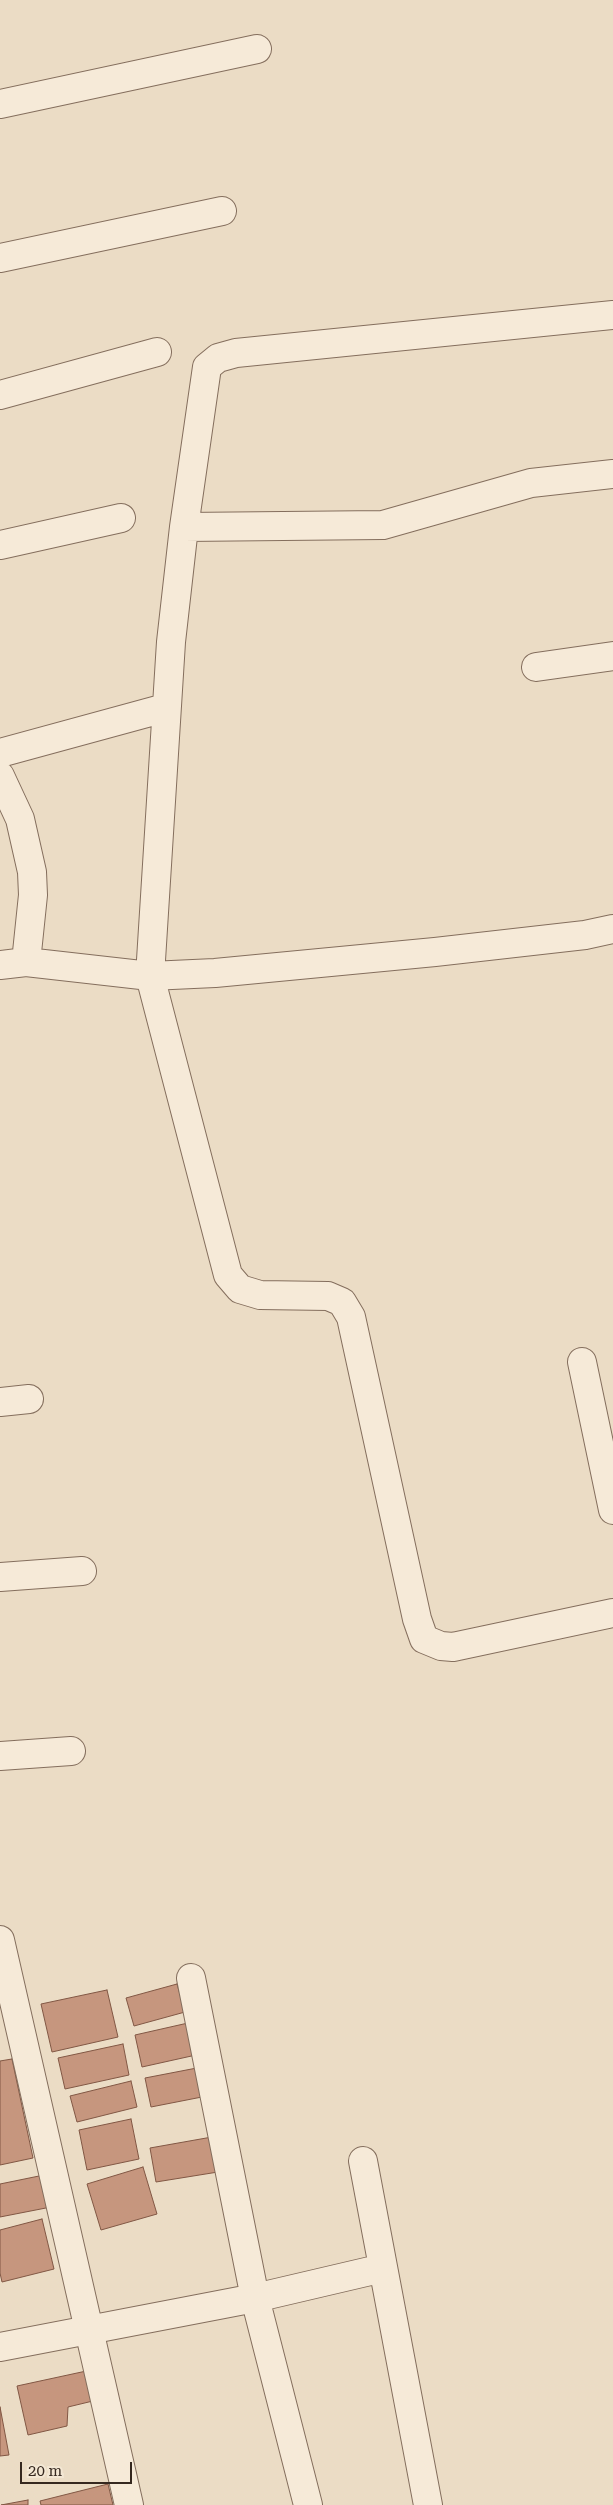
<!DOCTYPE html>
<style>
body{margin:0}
#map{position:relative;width:613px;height:2505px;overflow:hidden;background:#ebdcc5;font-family:"Roboto Serif",serif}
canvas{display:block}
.scale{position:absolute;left:20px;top:2462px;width:112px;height:22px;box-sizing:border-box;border:2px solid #35281f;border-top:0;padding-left:6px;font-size:15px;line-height:18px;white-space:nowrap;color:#35281f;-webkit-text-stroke:4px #f3e7d4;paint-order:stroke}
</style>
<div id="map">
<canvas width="613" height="2505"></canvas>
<div class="scale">20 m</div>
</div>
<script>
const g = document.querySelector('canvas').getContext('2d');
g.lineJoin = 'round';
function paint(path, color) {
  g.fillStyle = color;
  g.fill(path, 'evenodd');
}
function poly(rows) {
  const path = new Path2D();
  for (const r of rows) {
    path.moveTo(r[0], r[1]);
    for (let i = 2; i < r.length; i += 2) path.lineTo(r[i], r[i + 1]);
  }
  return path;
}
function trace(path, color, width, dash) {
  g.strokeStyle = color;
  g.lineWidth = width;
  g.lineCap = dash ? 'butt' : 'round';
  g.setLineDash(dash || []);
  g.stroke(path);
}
const building = poly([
 [177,1984,185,2012,134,2026,126,1998,177,1984],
 [107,1990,118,2037,52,2052,41,2004,107,1990],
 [188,2023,196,2055,142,2067,135,2035,188,2023],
 [123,2044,129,2075,65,2089,58,2058,123,2044],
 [12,2059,33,2158,0,2165,0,2061,12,2059],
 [202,2067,207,2096,151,2107,145,2078,202,2067],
 [131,2081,137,2107,77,2122,70,2096,131,2081],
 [131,2119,139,2159,87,2170,79,2130,131,2119],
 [212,2137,218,2172,156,2182,150,2148,212,2137],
 [143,2167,157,2214,101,2230,87,2184,143,2167],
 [44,2175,51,2207,0,2217,0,2184,44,2175],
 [42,2219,54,2269,2,2282,0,2273,0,2230,42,2219],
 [91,2370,97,2400,68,2407,67,2426,28,2435,17,2386,91,2370],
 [0,2407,9,2455,0,2456,0,2407],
 [108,2484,113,2505,41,2505,40,2501,108,2484],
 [28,2500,28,2505,1,2505,28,2500]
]);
const street = poly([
 [0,104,257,49],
 [0,258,222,211],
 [613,315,236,353,218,358,207,367,184,527,171,642,150,976,228,1275,240,1289,260,1295,328,1296,342,1302,351,1317,417,1619,424,1639,441,1646,453,1647,613,1613],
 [0,395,157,352],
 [184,527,383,525,531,483,613,474],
 [0,545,121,518],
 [536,667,613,656],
 [0,753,165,708],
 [0,776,20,819,32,872,33,895,26,962],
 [0,965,26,962,150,976,215,973,435,952,585,935,613,929],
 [582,1362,613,1510],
 [0,1402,29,1399],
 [0,1577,82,1571],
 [0,1756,71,1751],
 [0,1940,129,2505],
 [191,1978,255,2298,308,2505],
 [363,2161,428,2505],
 [0,2347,255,2298,383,2268]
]);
paint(building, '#c6967e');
trace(building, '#815744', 1);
trace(street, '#846e5d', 30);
trace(street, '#f6ead8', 28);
</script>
